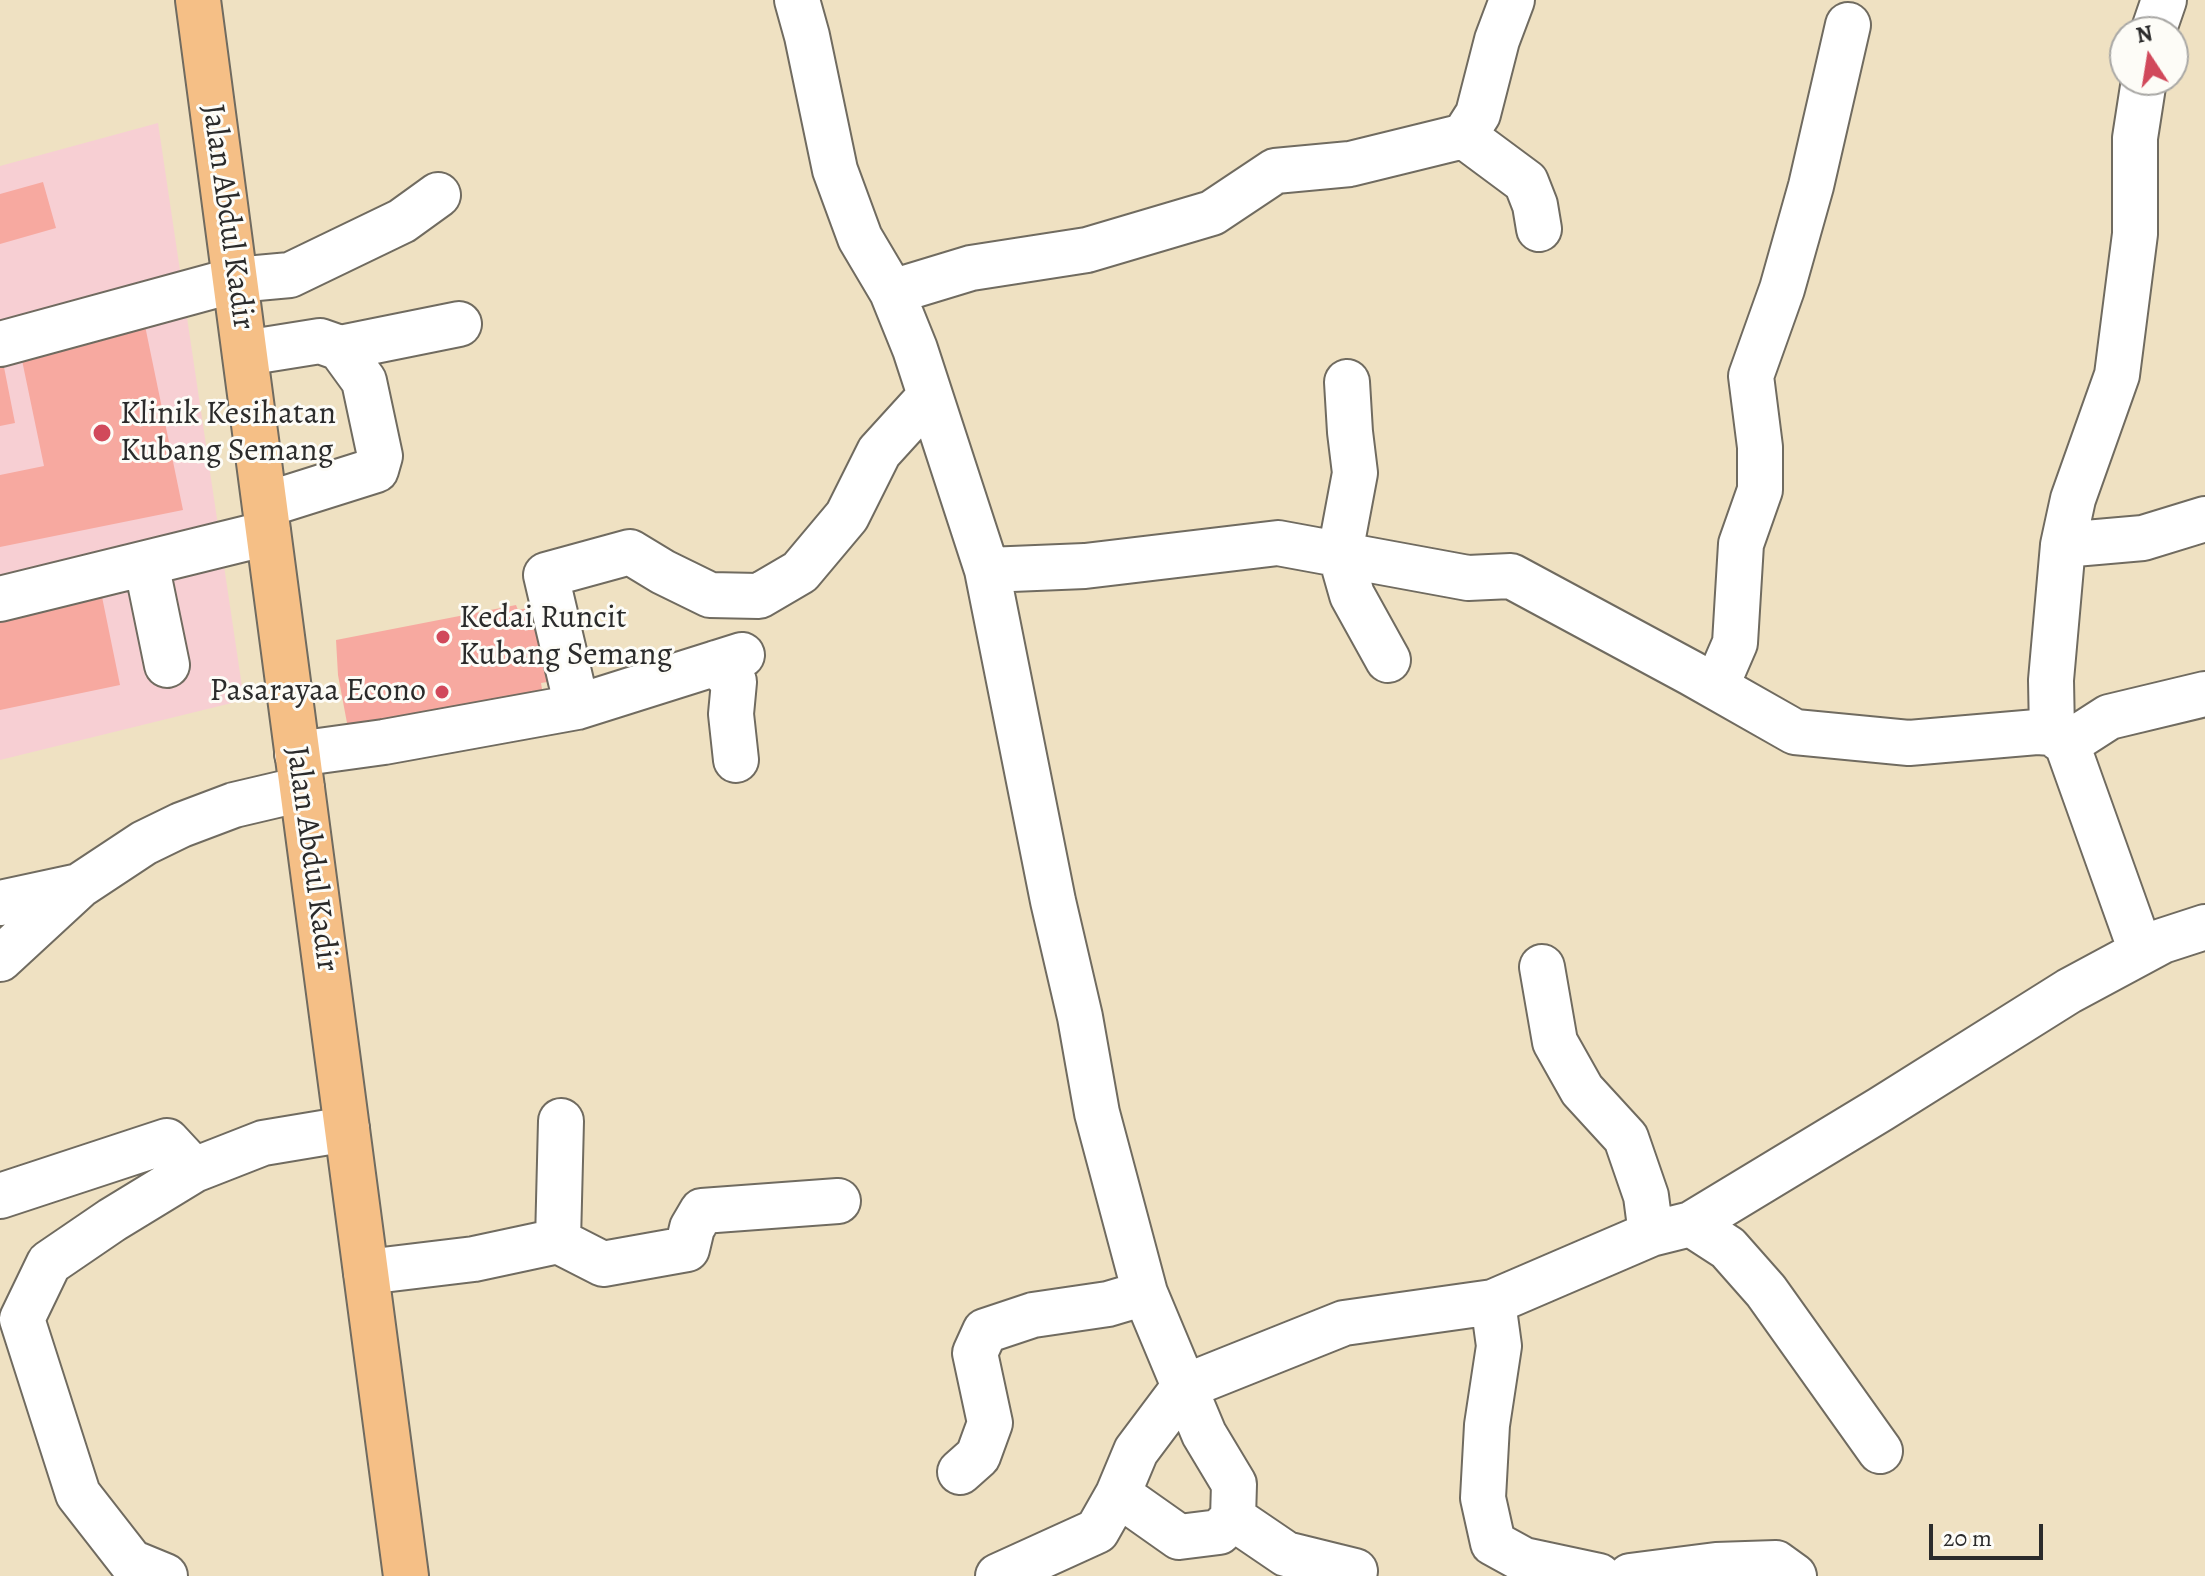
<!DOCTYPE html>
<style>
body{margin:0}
#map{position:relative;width:2205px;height:1576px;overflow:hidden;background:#efe1c2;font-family:Alegreya,serif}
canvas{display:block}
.north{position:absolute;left:2109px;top:16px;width:80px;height:80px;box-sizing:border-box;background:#fdfcf7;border:2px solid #a9a8a5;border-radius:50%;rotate:348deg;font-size:22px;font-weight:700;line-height:32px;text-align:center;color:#2b2b2b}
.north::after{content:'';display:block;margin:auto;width:28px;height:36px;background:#d1495b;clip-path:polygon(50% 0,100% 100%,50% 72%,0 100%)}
.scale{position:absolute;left:1929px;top:1524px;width:114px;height:36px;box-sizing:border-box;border:4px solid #2b2b2b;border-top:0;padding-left:10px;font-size:24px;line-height:28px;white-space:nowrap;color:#2b2b2b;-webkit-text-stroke:6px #fdfcf7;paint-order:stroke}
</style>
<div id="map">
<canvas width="2205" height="1576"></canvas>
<div class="north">N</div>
<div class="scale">20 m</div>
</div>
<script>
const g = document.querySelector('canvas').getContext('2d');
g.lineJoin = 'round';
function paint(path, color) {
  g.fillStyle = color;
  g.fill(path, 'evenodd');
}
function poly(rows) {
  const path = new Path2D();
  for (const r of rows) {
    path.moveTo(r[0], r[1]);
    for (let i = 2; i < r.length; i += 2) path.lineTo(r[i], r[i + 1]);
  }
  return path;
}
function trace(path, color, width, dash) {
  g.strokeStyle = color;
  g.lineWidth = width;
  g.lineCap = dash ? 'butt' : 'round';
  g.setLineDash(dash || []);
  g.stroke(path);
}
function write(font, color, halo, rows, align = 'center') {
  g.font = font + ' Alegreya,serif';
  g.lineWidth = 6;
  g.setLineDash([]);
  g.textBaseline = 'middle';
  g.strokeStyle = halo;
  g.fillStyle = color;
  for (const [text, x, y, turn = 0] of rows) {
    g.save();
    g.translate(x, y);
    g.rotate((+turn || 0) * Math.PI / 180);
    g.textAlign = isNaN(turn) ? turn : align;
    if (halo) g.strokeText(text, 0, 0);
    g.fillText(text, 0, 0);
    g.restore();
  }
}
const built = poly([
 [158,123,244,700,0,760,0,166]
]);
const building = poly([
 [43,182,56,228,0,244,0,194],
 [143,316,183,510,0,547,0,475,44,466,18,341],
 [3,362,15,423,0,426,0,363],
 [100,587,120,685,0,710,0,592],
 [516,605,518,610,542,605,560,680,541,683,544,701,350,739,338,675,336,640]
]);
const minor = poly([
 [797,0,807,36,835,170,860,238,892,292,915,349,987,570,1053,901,1080,1017,1097,1113,1145,1293,1204,1434,1234,1484,1233,1518,1219,1532,1179,1537,1118,1494],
 [2153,32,2164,0],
 [2144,80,2135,138,2135,234,2117,375,2073,499,2063,545,2143,538,2205,519],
 [1464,136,1526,182,1535,205,1539,229],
 [892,292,971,268,1087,250,1212,213,1275,171,1350,164,1464,136,1478,114,1497,40,1512,0],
 [0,344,235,280,290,275,402,221,438,195],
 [340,348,459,324],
 [245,353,320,341,340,348,364,381,380,456,376,470,265,505],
 [1347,382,1350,432,1355,473,1340,553,1352,595,1388,660],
 [146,563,167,665],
 [987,570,1085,566,1278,543,1468,578,1511,576,1691,673,1795,732,1909,743,2037,732,2052,733,2067,744,2141,951],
 [0,599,268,533],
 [716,663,734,682,731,714,736,760],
 [1716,687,1735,643,1741,544,1760,490,1760,447,1751,376,1782,289,1811,186,1848,25],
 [577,707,546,575,630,552,663,572,710,595,759,596,800,572,847,516,879,452,930,396],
 [2052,733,2051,680,2063,545],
 [2067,744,2109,717,2205,694],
 [297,754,384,742,577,707,742,655],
 [0,903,79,886,144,843,181,825,234,805,302,789],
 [0,959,78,887],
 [1542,967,1555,1042,1582,1090,1626,1138,1646,1196,1651,1234],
 [0,1196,167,1141,194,1170],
 [1691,1224,1728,1248,1766,1291,1880,1451],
 [558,1241,561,1121],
 [366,1272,474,1259,558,1241,603,1264,687,1249,692,1228,702,1211,838,1201],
 [1493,1302,1499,1346,1487,1425,1483,1498,1493,1543,1524,1560,1599,1576],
 [960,1472,978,1456,990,1423,975,1353,985,1331,1033,1315,1108,1304,1145,1293],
 [1233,1518,1286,1554,1355,1571],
 [165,1576,131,1562,78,1494,22,1319,49,1263,112,1220,194,1170,263,1143,347,1129],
 [998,1576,1097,1531,1118,1494,1136,1451,1184,1387,1344,1323,1493,1302,1651,1234,1691,1224,1881,1109,2069,991,2162,941,2205,927],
 [1630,1576,1716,1565,1776,1563,1794,1576]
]);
const major = poly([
 [198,0,406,1576]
]);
const markers = [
 [102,433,10,"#d1495b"],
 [443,637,8,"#d1495b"],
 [442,692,8,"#d1495b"]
];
const streetNames = [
 ["Jalan Abdul Kadir",227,217,82],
 ["Jalan Abdul Kadir",311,859,82]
];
const poiNames = [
 ["Klinik Kesihatan",120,415],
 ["Kubang Semang",120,452],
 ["Kedai Runcit",459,619],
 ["Kubang Semang",459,656],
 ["Pasarayaa Econo",426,692,"right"]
];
paint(built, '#f7cfd3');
paint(building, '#f7a9a0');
trace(minor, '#706b60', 48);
trace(major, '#706b60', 48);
trace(minor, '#fff', 44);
trace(major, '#f5bf86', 44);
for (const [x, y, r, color] of markers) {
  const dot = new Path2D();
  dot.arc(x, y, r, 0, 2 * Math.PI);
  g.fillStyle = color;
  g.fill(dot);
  trace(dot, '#fdfcf7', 3);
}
write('32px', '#2b2b2b', '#fdfcf7', streetNames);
write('32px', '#2b2b2b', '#fdfcf7', poiNames, 'left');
</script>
